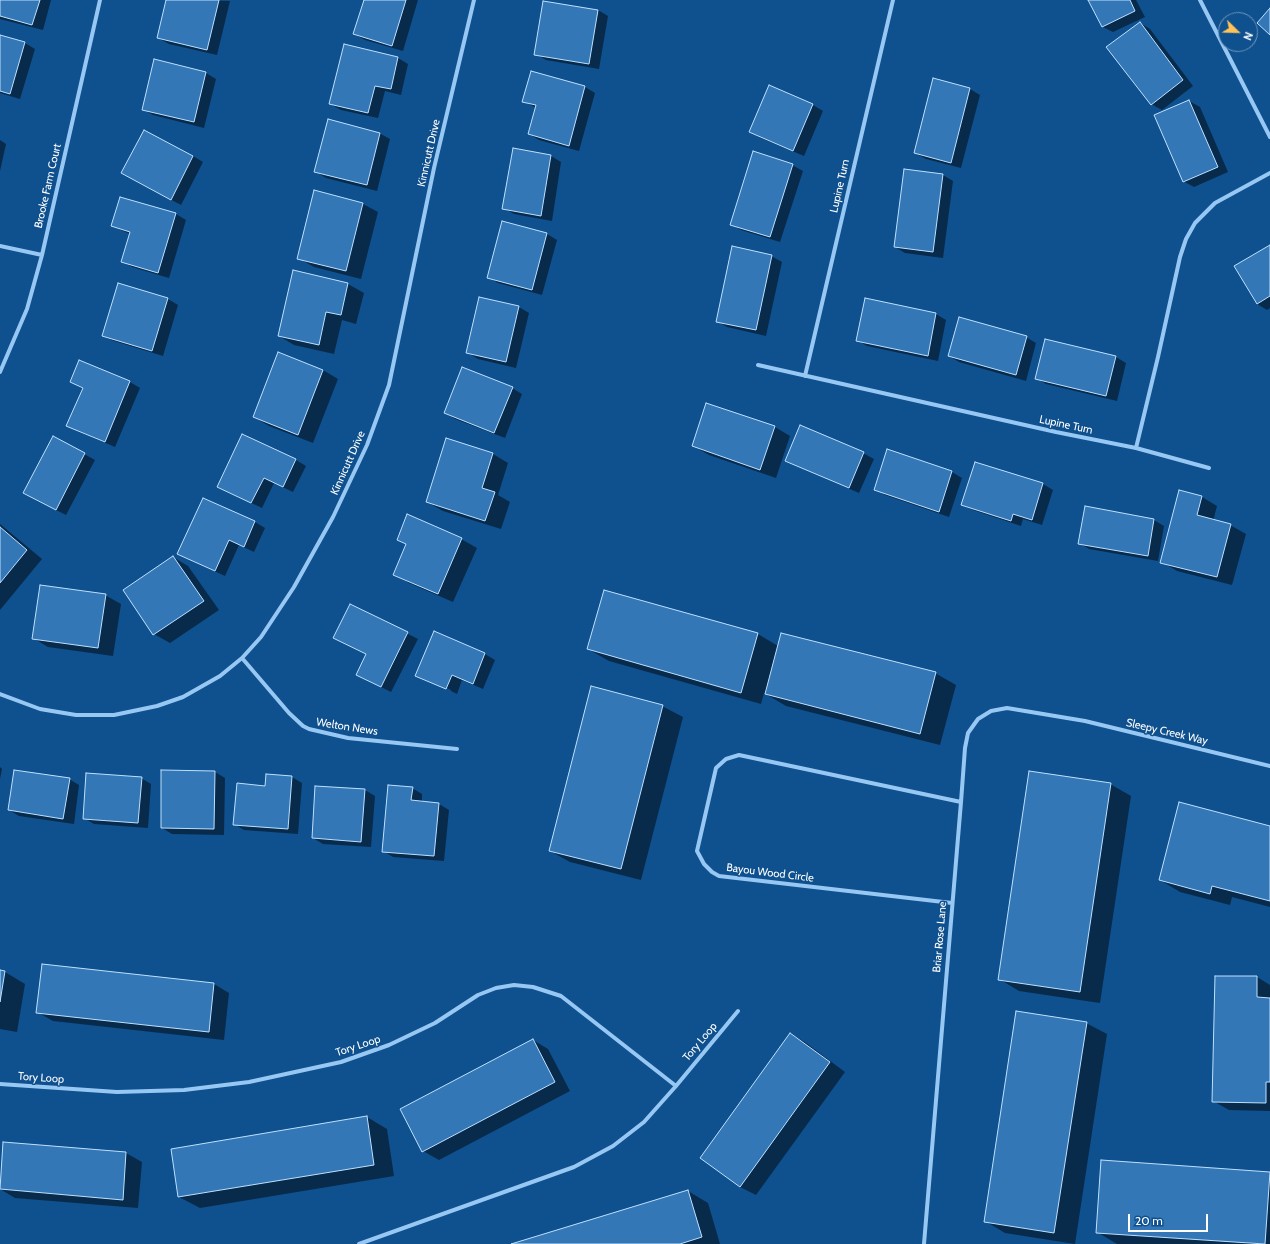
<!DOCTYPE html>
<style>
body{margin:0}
#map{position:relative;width:1270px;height:1244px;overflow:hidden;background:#0f508e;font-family:Cabin,sans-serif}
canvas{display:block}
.north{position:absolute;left:1218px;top:12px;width:40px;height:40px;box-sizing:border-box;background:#0f508e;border:1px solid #6f96bb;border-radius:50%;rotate:113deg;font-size:11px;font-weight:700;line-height:16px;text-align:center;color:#fff}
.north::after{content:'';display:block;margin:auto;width:14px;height:18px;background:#ffc359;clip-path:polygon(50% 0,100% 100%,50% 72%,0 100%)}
.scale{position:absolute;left:1128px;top:1214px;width:80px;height:18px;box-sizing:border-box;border:2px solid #fff;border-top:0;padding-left:5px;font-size:12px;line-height:14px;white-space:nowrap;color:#fff;-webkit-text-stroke:3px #0f508e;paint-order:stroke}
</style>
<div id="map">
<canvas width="1270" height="1244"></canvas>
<div class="north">N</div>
<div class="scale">20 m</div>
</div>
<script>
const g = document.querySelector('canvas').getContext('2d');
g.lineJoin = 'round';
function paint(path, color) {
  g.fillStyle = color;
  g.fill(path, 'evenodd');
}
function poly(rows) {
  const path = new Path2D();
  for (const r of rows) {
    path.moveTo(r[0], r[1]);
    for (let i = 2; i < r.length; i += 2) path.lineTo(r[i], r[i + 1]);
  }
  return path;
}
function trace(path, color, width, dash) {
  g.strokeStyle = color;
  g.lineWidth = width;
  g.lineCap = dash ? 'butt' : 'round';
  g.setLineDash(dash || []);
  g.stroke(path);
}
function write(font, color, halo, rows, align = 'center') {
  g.font = font + ' Cabin,sans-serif';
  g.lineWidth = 3;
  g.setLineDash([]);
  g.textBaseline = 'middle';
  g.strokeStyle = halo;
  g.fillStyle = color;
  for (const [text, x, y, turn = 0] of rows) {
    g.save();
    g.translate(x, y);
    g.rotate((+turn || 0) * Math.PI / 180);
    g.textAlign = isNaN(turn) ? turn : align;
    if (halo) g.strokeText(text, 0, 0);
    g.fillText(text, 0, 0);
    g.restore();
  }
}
const shadow = poly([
 [0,0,51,0,43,30,0,19],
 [167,0,230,1,217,55,169,44,158,38],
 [365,0,418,0,403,51,365,40,354,34],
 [1089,0,1136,0,1145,17,1113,32,1103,27],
 [598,10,608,16,599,69,546,60,536,54],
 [1140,23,1150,29,1193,86,1162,110,1151,104],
 [0,36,25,43,35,49,20,99,0,93],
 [344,45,398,58,408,64,401,95,385,91,378,118,341,110,330,104],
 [154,61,206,73,216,79,204,128,153,115,143,109],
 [532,73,585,87,595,93,579,151,539,140,529,134,536,108,524,101],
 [970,89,980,95,961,168,926,159,915,153],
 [1189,101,1200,107,1228,172,1194,187,1183,181],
 [813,105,823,111,804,156,761,138,750,132],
 [379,133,390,139,377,191,326,178,316,172],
 [0,140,6,144,0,171],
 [514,150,551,156,561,162,552,221,514,214,504,208],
 [193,156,203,162,181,205,132,179],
 [792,165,803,171,780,242,741,230,731,224],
 [943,175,953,181,943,258,905,253,895,247],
 [363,204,378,212,361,279,314,267,298,258],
 [176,214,186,220,169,278,132,267,122,261,130,234,123,231,113,226],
 [502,222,547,234,557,240,542,295,498,283,488,277],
 [1270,246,1270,308,1267,310,1257,304],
 [771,256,782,262,766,336,727,327,717,321],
 [294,272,348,284,364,293,356,324,342,320,334,354,294,345,279,336],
 [119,284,168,299,178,305,163,356,114,341,103,336],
 [480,299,519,307,529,313,516,368,478,359,468,353],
 [865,300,936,314,946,320,938,361,867,346,857,340],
 [1026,337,1036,343,1026,381,959,362,949,356],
 [279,353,323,370,338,379,313,443,269,426,254,417],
 [1116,357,1126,363,1117,401,1046,384,1036,378],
 [80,361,130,382,140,388,115,447,78,431,68,425,83,389,71,382],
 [512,388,522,394,505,438,455,419,445,413],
 [707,404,775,427,790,436,776,478,709,455,693,446],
 [53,437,95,460,66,515,34,499],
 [447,440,493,454,508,463,498,495,510,502,501,529,443,511,427,502],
 [888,450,952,472,962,478,949,517,885,495,875,489],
 [863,453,874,459,859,493,797,466,786,460],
 [296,460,306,466,293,492,274,483,262,508,218,487],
 [976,463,1043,484,1053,490,1042,525,1023,519,1021,526,973,510,962,505],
 [1180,491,1202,497,1217,506,1213,521,1230,525,1246,534,1232,585,1177,571,1162,562],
 [203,499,255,522,265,528,254,552,239,545,225,576,178,554],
 [1085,508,1154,520,1164,526,1158,561,1089,549,1079,543],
 [0,524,42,559,0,610],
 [461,539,477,548,453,602,409,583,394,574,407,544],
 [173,557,188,566,219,610,170,643,154,634,124,590],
 [105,595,121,604,113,656,48,647,33,638],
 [351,605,418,639,391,692,367,680,367,654,345,644],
 [435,633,485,654,495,660,483,689,462,680,457,694,451,691,451,690,426,679],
 [758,634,778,646,935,673,956,685,940,745,786,706,764,693,761,704,609,661,588,649],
 [662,706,683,717,641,880,570,862,550,851],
 [0,767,2,769,0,779],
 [162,771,215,772,225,778,224,835,172,834,162,828],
 [267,775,292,777,302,783,298,834,244,830,234,824,266,787],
 [141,778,151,784,148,828,94,824,84,818],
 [69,779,79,785,74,824,19,816,9,810],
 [1110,784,1131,796,1100,1003,1019,991,999,979],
 [412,788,422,794,422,802,439,804,449,810,444,861,393,857,383,851],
 [365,790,375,796,371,847,323,844,313,838],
 [1270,827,1270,907,1232,897,1230,905,1180,892,1160,880],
 [0,971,5,972,25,984,17,1032,0,1029],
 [1257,977,1270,985,1270,1111,1229,1110,1213,1101],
 [214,984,229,993,224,1040,53,1021,37,1012],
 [1086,1023,1107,1034,1075,1244,1005,1233,985,1221],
 [791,1034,806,1043,845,1072,756,1195,740,1187,701,1158],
 [533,1040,548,1049,570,1091,439,1160,423,1151],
 [367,1117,387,1129,394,1176,200,1208,179,1197],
 [4,1143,126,1153,142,1162,138,1208,15,1198,0,1189],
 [1102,1161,1270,1173,1270,1244,1117,1244,1097,1232],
 [688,1191,708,1203,720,1244,514,1244]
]);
const building = poly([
 [0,0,40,0,32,25,0,16,0,0],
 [166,0,219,0,207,50,157,38,166,0],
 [364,0,406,0,392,46,353,34,364,0],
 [1088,0,1130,0,1135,11,1102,27,1088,0],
 [543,1,598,10,589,64,534,55,543,1],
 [1270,8,1270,35,1257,23,1270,8],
 [1140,22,1183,80,1151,105,1106,47,1140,22],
 [0,35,25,42,10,94,0,91,0,35],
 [344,44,398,57,391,89,375,86,368,113,329,104,344,44],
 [154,59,206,72,194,122,142,110,154,59],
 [531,71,585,86,569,146,528,134,536,105,522,102,531,71],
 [933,78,970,88,951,163,914,153,933,78],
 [769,85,813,104,793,151,749,132,769,85],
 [1189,100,1218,167,1183,182,1154,115,1189,100],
 [328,119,380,133,367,185,314,172,328,119],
 [144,130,193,156,171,200,121,173,144,130],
 [513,148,551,155,541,216,502,209,513,148],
 [753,151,793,164,770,237,730,225,753,151],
 [904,169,943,174,933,252,894,247,904,169],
 [314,190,363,203,346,271,297,259,314,190],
 [120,197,176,213,158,273,121,262,130,232,111,226,120,197],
 [502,221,547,233,532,290,487,278,502,221],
 [1270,245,1270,296,1257,304,1234,266,1270,245],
 [732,246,772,255,756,330,716,322,732,246],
 [293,270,348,283,341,315,326,312,319,345,278,336,293,270],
 [118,283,168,298,152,351,102,336,118,283],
 [479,297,519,306,506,362,466,353,479,297],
 [865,298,936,313,928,356,856,341,865,298],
 [959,317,1027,336,1016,375,948,356,959,317],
 [1045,339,1116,356,1106,396,1035,379,1045,339],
 [278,352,323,370,298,435,253,417,278,352],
 [79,360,130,381,105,442,66,426,83,388,70,382,79,360],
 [462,367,513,387,494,433,444,413,462,367],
 [706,403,775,426,760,470,692,446,706,403],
 [800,425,864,452,849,488,785,461,800,425],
 [242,434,296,459,283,487,264,478,251,503,217,487,242,434],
 [53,436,85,453,56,510,23,493,53,436],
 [446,438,493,453,482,488,495,492,485,521,426,502,446,438],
 [887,449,952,471,939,512,874,490,887,449],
 [975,462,1043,483,1032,520,1013,514,1011,521,961,505,975,462],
 [1179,490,1202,496,1197,515,1231,524,1217,577,1160,563,1179,490],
 [203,498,255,521,244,547,229,540,215,571,177,554,203,498],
 [1085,506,1154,519,1148,556,1078,544,1085,506],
 [407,514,462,538,438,594,393,575,406,544,397,540,407,514],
 [0,527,27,550,0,583,0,527],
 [173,556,204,601,153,635,123,590,173,556],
 [40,585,106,594,98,648,32,639,40,585],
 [604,590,758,633,741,693,587,649,604,590],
 [350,604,408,632,381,687,356,675,366,654,333,638,350,604],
 [434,631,485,653,473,684,452,675,446,689,415,676,434,631],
 [781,633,936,672,920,734,765,694,781,633],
 [591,686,663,705,621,869,549,851,591,686],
 [14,770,70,778,63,819,8,810,14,770],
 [161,770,215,771,214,829,161,828,161,770],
 [1029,771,1111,783,1080,992,998,980,1029,771],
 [86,773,142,777,138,823,83,819,86,773],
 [266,774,292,776,288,829,233,825,237,783,265,786,266,774],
 [388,785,413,787,411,800,439,803,434,856,382,852,388,785],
 [315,786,365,789,361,842,312,838,315,786],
 [1179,802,1270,826,1270,901,1212,886,1210,894,1159,880,1179,802],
 [42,964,214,983,209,1032,36,1013,42,964],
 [0,970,5,971,0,1002,0,970],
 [1215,976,1257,976,1257,997,1270,998,1270,1082,1266,1082,1266,1103,1212,1102,1215,976],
 [1016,1011,1087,1022,1054,1233,984,1222,1016,1011],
 [790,1033,830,1062,740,1187,700,1158,790,1033],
 [533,1039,555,1082,422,1152,400,1109,533,1039],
 [367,1116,374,1165,178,1197,171,1149,367,1116],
 [3,1142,126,1152,123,1200,0,1189,3,1142],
 [1101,1160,1270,1172,1265,1244,1096,1233,1101,1160],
 [688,1190,702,1237,680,1244,511,1244,688,1190]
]);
const minor = poly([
 [1200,0,1270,137],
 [0,246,42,255],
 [758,365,1056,432,1136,448,1209,468],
 [0,372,27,309,42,255,100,0],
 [805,376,893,0],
 [1136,448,1158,357,1180,257,1186,239,1195,223,1215,203,1270,173],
 [242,658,289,713,303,726,309,729,348,738,457,749],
 [0,694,40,709,76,715,114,715,157,706,183,697,220,676,242,658,261,637,294,587,333,517,367,445,389,385,434,168,474,0],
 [952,903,719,876,712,872,704,864,697,851,716,768,726,759,739,755,961,802],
 [0,1084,117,1092,184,1090,249,1082,341,1062,389,1045,435,1023,478,995,496,988,514,985,533,987,561,996,676,1086],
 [359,1244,574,1167,613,1146,644,1122,676,1086,738,1011],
 [924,1244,961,802,965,748,968,733,978,719,991,711,1007,708,1085,721,1270,766]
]);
const streetNames = [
 ["Kinnicutt Drive",429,153,-77],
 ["Brooke Farm Court",48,186,-77],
 ["Lupine Turn",840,186,-77],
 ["Lupine Turn",1066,425,12],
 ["Kinnicutt Drive",348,463,-66],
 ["Welton News",347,727,9],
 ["Sleepy Creek Way",1167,732,13],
 ["Bayou Wood Circle",770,873,7],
 ["Briar Rose Lane",940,937,-85],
 ["Tory Loop",700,1042,-50],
 ["Tory Loop",358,1046,-18],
 ["Tory Loop",41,1078,4]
];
paint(shadow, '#0007');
paint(building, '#3377b6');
trace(building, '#bfe0fe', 1);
trace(minor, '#97c7f3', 4);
write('11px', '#fff', '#0f508e', streetNames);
</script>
